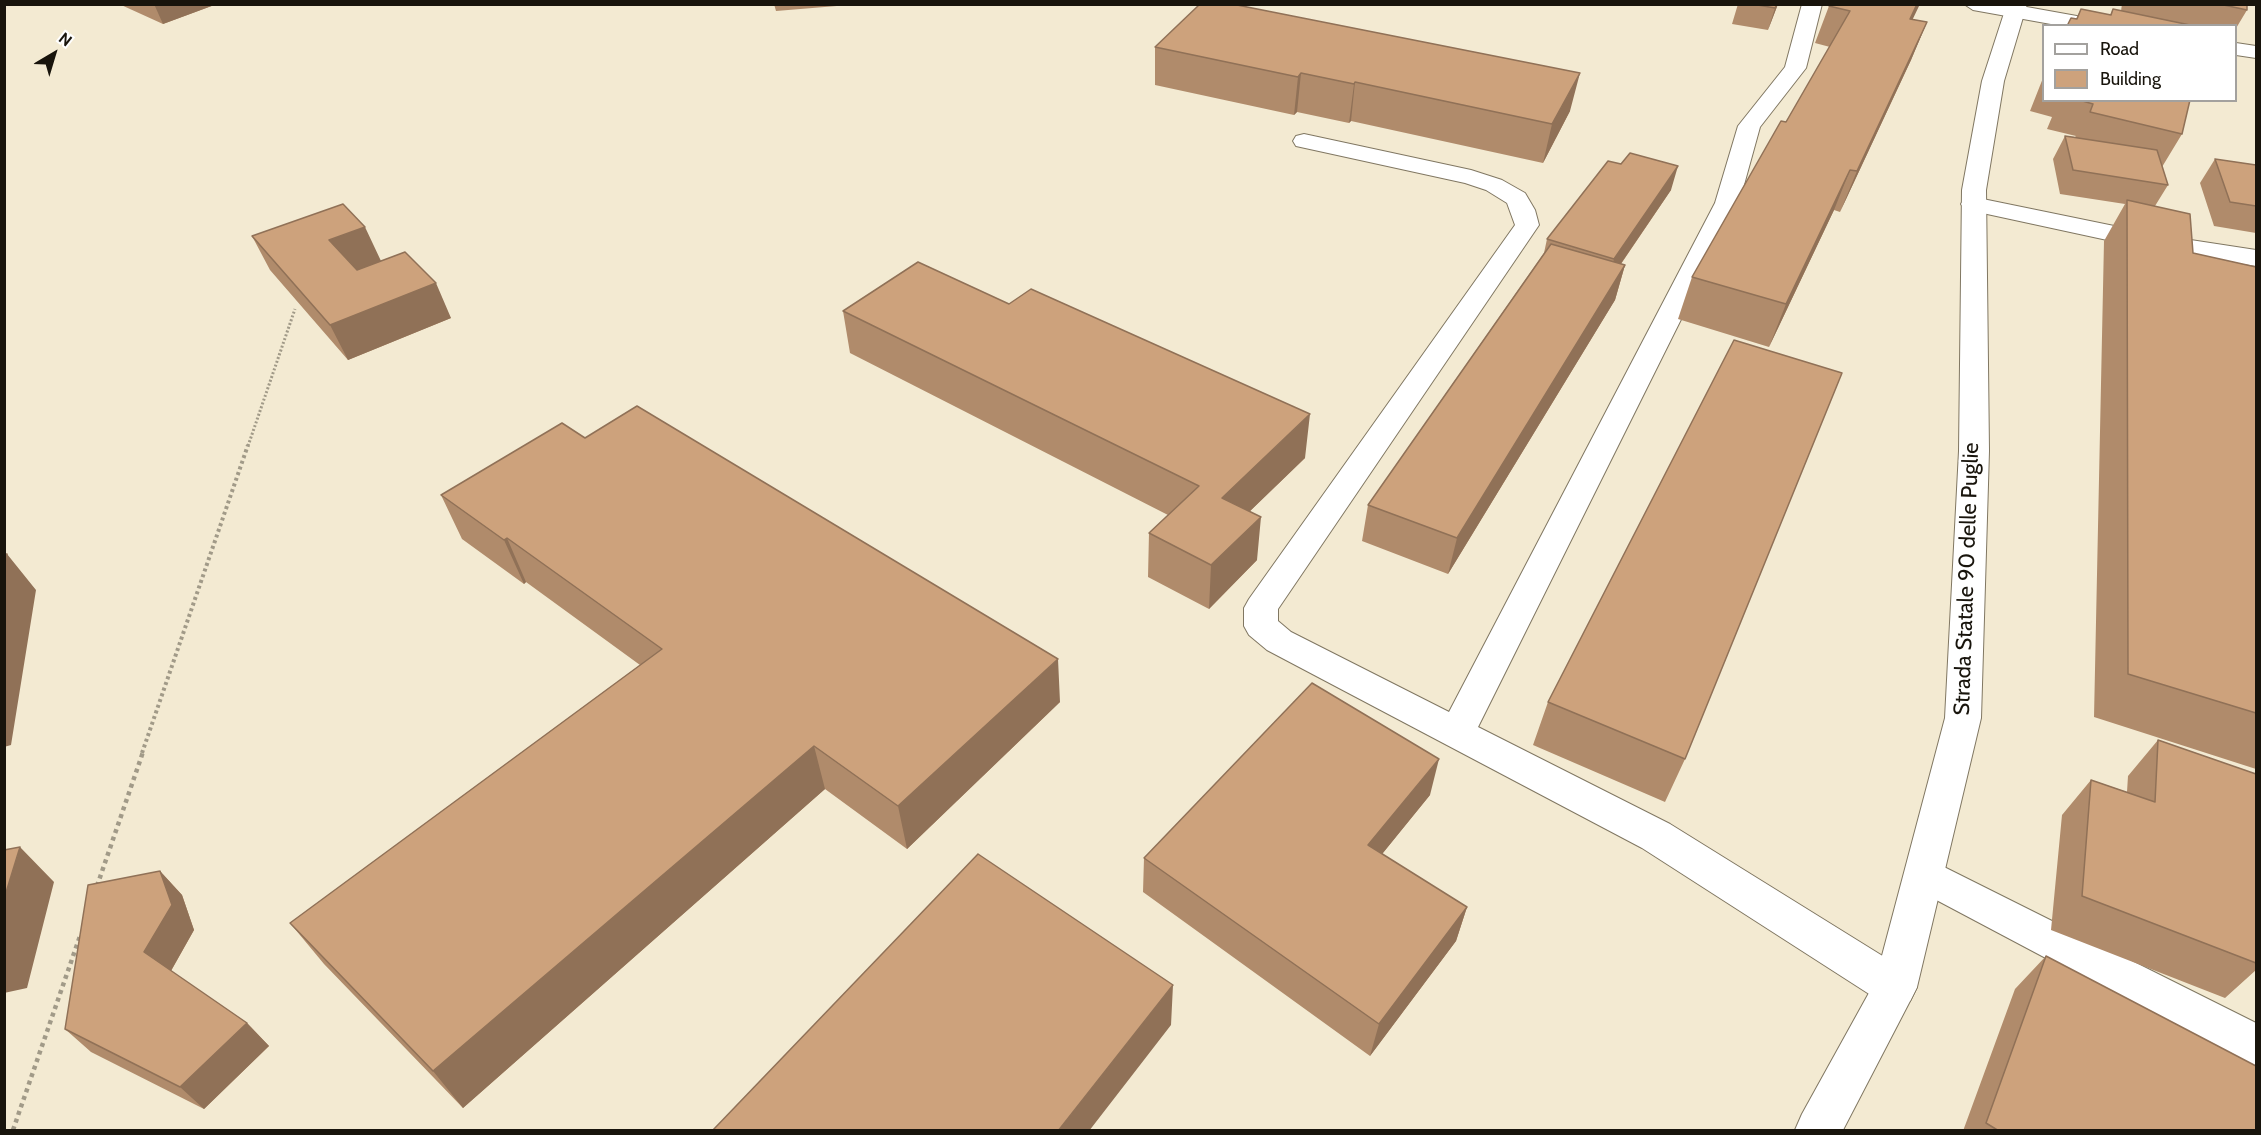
<!DOCTYPE html>
<style>
body{margin:0}
#map{position:relative;width:2261px;height:1135px;overflow:hidden;background:#f3ead2;font-family:Cabin,sans-serif}
canvas{display:block}
.frame{position:absolute;inset:0;border:6px solid #18140c;pointer-events:none}
.legend{position:absolute;left:2042px;top:24px;width:195px;height:78px;box-sizing:border-box;background:#fff;border:2px solid #a3a19e;margin:0;padding:8px 10px;list-style:none;font-size:18px;color:#18140c}
.legend li{display:flex;align-items:center;gap:12px;height:30px}
.legend b{width:30px;border:2px solid #a3a19e}
.north{position:absolute;left:24px;top:24px;width:60px;height:60px;-webkit-text-stroke:4px #fff;paint-order:stroke;rotate:38deg;font-size:16px;font-weight:700;line-height:24px;text-align:center;color:#18140c}
.north::after{content:'';display:block;margin:auto;width:21px;height:27px;background:#18140c;clip-path:polygon(50% 0,100% 100%,50% 72%,0 100%)}
</style>
<div id="map">
<canvas width="2261" height="1135"></canvas>
<div class="frame"></div>
<ul class="legend">
<li><b style="height:8px;background:#fff"></b>Road</li>
<li><b style="height:16px;background:#cda27c"></b>Building</li>
</ul>
<div class="north">N</div>
</div>
<script>
const g = document.querySelector('canvas').getContext('2d');
g.lineJoin = 'round';
function poly(rows) {
  const path = new Path2D();
  for (const r of rows) {
    path.moveTo(r[0], r[1]);
    for (let i = 2; i < r.length; i += 2) path.lineTo(r[i], r[i + 1]);
  }
  return path;
}
function trace(path, color, width, dash) {
  g.strokeStyle = color;
  g.lineWidth = width;
  g.lineCap = dash ? 'butt' : 'round';
  g.setLineDash(dash || []);
  g.stroke(path);
}
function paint(path, color) {
  g.fillStyle = color;
  g.fill(path, 'evenodd');
}
function write(font, color, halo, rows, align = 'center') {
  g.font = font + ' Cabin,sans-serif';
  g.lineWidth = 4.5;
  g.setLineDash([]);
  g.textBaseline = 'middle';
  g.strokeStyle = halo;
  g.fillStyle = color;
  for (const [text, x, y, turn = 0] of rows) {
    g.save();
    g.translate(x, y);
    g.rotate((+turn || 0) * Math.PI / 180);
    g.textAlign = isNaN(turn) ? turn : align;
    if (halo) g.strokeText(text, 0, 0);
    g.fillText(text, 0, 0);
    g.restore();
  }
}
const pathFar2 = poly([
 [248,446,295,309]
]);
const pathFar1 = poly([
 [142,753,248,445]
]);
const path = poly([
 [97,886,143,752],
 [13,1130,80,936]
]);
const street = poly([
 [1802,4,1822,4,1806,68,1760,127,1739,203,1478,727,1670,824,1910,973,1917,987,1910,1001,1895,1007,1880,1001,1642,848,1267,650,1249,635,1244,626,1244,608,1249,599,1515,225,1507,203,1486,190,1465,183,1296,146,1293,141,1296,136,1304,134,1471,170,1502,180,1525,193,1535,210,1539,225,1278,609,1278,621,1291,632,1449,712,1715,203,1738,126,1785,67,1802,4],
 [1964,4,2010,4,2099,20,2109,26,2062,26,1973,10,1964,4],
 [2236,43,2256,46,2256,58,2236,55,2236,43],
 [1973,197,2158,235,2256,250,2256,266,2158,251,1964,209,1961,204,1964,199,1973,197],
 [1924,857,2256,1023,2256,1067,2240,1061,1910,886,1904,874,1910,862,1924,857]
]);
const primary = poly([
 [2007,4,2027,4,2004,81,1986,190,1989,451,1981,718,1917,987,1910,1001,1843,1130,1795,1130,1802,1114,1875,982,1945,718,1959,451,1962,190,1982,81,2007,4]
]);
const wall = poly([
 [119,4,217,4,163,24],
 [774,4,849,4,849,5,776,11],
 [1738,4,1778,4,1768,30,1732,24],
 [2122,4,2247,4,2247,10,2235,30,2235,26,2067,26,2071,18,2076,19,2081,9,2110,15,2113,9,2121,11],
 [1829,6,1927,22,1911,60,1840,212,1834,210,1769,347,1678,319,1692,277,1786,122,1830,47,1815,43],
 [1155,47,1570,111,1543,163,1351,121,1349,123,1297,112,1294,115,1155,85],
 [2043,78,2043,100,2190,100,2182,134,2162,167,2168,185,2155,206,2193,253,2256,267,2256,769,2094,717,2104,241,2125,204,2060,194,2053,159,2065,136,2075,137,2076,136,2047,129,2052,117,2030,111],
 [2215,159,2256,165,2256,233,2214,226,2200,183],
 [1621,164,1671,190,1621,264,1625,265,1615,300,1448,574,1362,541,1368,505,1544,253,1547,239],
 [252,236,381,261,451,318,348,360,270,270],
 [843,311,1305,458,1250,511,1257,560,1209,609,1148,577,1149,533,1168,515,850,353],
 [585,438,1060,702,907,849,825,789,463,1108,324,964,290,923,640,665,526,582,524,584,462,539,441,495],
 [1548,702,1685,759,1665,802,1533,745],
 [2158,740,2256,774,2256,970,2225,998,2051,930,2062,815,2091,780,2127,792,2128,776],
 [1430,795,1382,854,1467,907,1456,941,1370,1056,1143,892,1144,858],
 [160,871,182,895,194,930,171,971,247,1023,269,1046,204,1109,91,1052,65,1029],
 [2046,956,2256,1131,1963,1131,2015,989]
]);
const shadedWall = poly([
 [154,4,217,4,163,24],
 [1777,4,1778,4,1768,30,1775,8],
 [1917,4,1920,4,1895,56,1910,19],
 [1927,22,1911,60,1840,212,1857,171],
 [1301,73,1297,112,1294,115,1298,77],
 [1580,73,1570,111,1543,163,1552,124],
 [1355,82,1351,121,1349,123,1354,84],
 [1678,166,1671,190,1607,284,1614,259],
 [1850,170,1834,210,1769,347,1786,304],
 [365,227,381,261,345,275,329,240],
 [1625,265,1615,300,1448,574,1457,538],
 [436,283,451,318,348,360,330,325],
 [1310,414,1305,458,1219,541,1222,498],
 [1261,517,1257,560,1209,609,1211,565],
 [507,538,526,582,524,584,504,540],
 [7,554,36,590,11,745,4,747,4,568],
 [1058,659,1060,702,907,849,898,806],
 [814,746,825,789,463,1108,433,1071],
 [1439,759,1430,795,1361,880,1368,845],
 [20,847,54,882,27,988,4,993,4,899],
 [160,871,182,895,194,930,168,976,144,952],
 [1467,907,1456,941,1370,1056,1379,1024],
 [1173,985,1171,1025,1089,1131,1058,1131],
 [247,1023,269,1046,204,1109,180,1087]
]);
const building = poly([
 [1200,4,1232,4,1580,73,1552,124,1355,82,1354,84,1301,73,1298,77,1155,47,1200,4],
 [1752,4,1777,4,1775,8,1752,4],
 [1830,4,1917,4,1910,19,1927,22,1857,171,1850,170,1786,304,1692,277,1781,121,1786,122,1850,11,1829,6,1830,4],
 [2219,4,2247,4,2247,10,2219,4],
 [2081,9,2111,15,2113,9,2190,25,2189,26,2067,26,2071,18,2077,19,2081,9],
 [2079,100,2190,100,2182,134,2090,112,2093,104,2079,100],
 [2065,136,2157,150,2168,185,2073,170,2065,136],
 [1630,153,1678,166,1614,259,1547,239,1608,161,1621,164,1630,153],
 [2215,159,2256,165,2256,206,2230,202,2215,159],
 [2127,200,2190,214,2193,253,2256,267,2256,713,2128,674,2127,200],
 [343,204,365,227,329,240,357,270,405,252,436,283,330,325,252,236,343,204],
 [1551,244,1625,265,1457,538,1368,505,1551,244],
 [918,262,1009,304,1031,289,1310,414,1222,498,1261,517,1211,565,1149,533,1199,486,843,311,918,262],
 [1734,340,1842,373,1685,759,1548,702,1734,340],
 [637,406,1058,659,898,806,814,746,433,1071,290,923,662,649,507,538,504,540,441,495,562,423,585,438,637,406],
 [4,554,7,554,4,568,4,554],
 [1312,683,1439,759,1368,845,1467,907,1379,1024,1144,858,1312,683],
 [2158,740,2256,774,2256,963,2082,896,2091,780,2155,802,2158,740],
 [20,847,4,899,4,850,20,847],
 [978,854,1173,985,1058,1131,712,1131,978,854],
 [160,871,172,905,144,952,247,1023,180,1087,65,1029,88,885,160,871],
 [2046,956,2256,1066,2256,1131,1999,1131,1986,1123,2046,956]
]);
const streetNames = [
 ["Strada Statale 90 delle Puglie",1967,579,-88]
];
trace(street, '#807762', 2);
trace(primary, '#807762', 2);
trace(pathFar2, '#a19a88', 3, [2, 2]);
trace(pathFar1, '#a19a88', 4, [3, 3]);
trace(path, '#a19a88', 4.5, [4, 4]);
paint(street, '#fff');
paint(primary, '#fff');
paint(wall, '#b08b6b');
paint(shadedWall, '#907157');
paint(building, '#cda27c');
trace(building, '#907157', 1.5);
write('22px', '#18140c', '#fff', streetNames);
</script>
